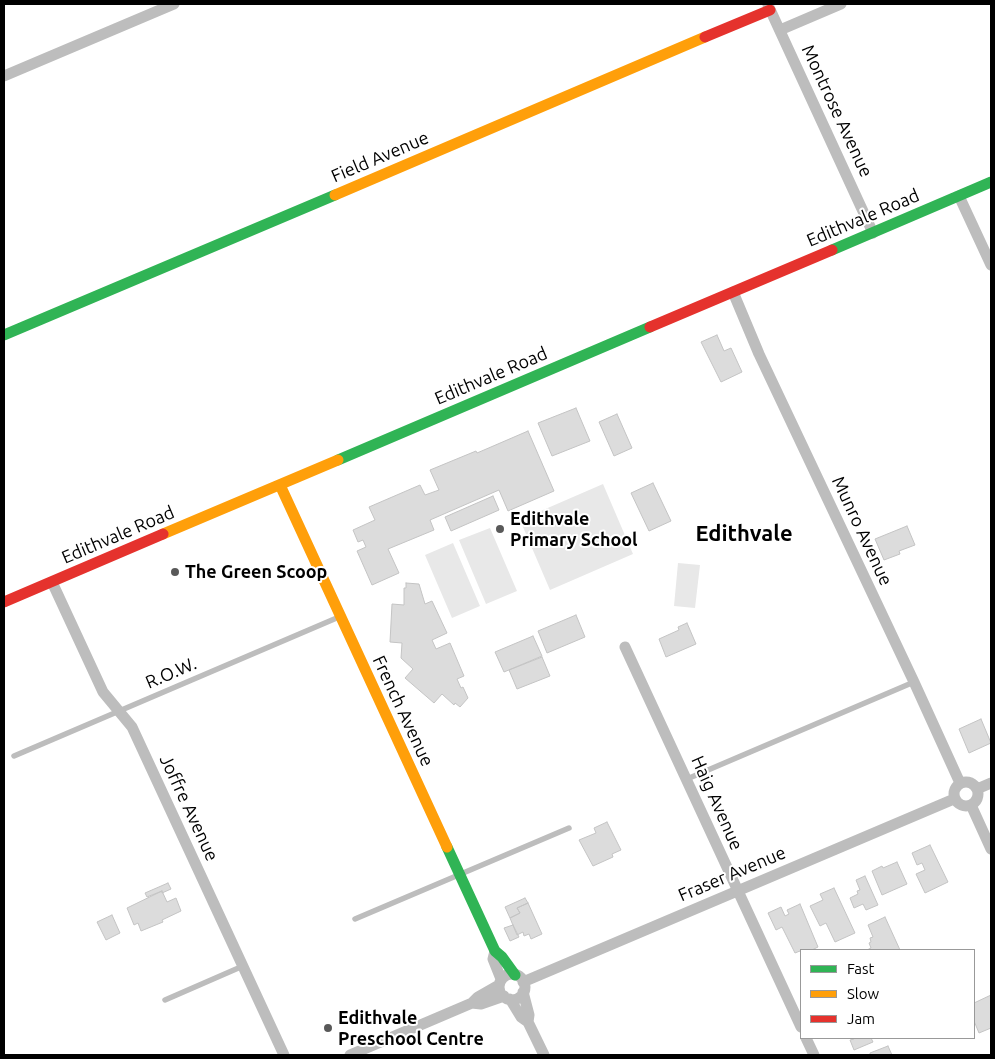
<!DOCTYPE html>
<style>
body{margin:0}
#map{position:relative;width:995px;height:1059px;overflow:hidden;background:#fff;font-family:Ubuntu,sans-serif}
canvas{display:block}
.frame{position:absolute;inset:0;border:5px solid #000;pointer-events:none}
.legend{position:absolute;left:800px;top:949px;width:175px;height:90px;box-sizing:border-box;background:#fff;border:1px solid #999;margin:0;padding:6px 9px;list-style:none;font-size:15px;color:#000}
.legend li{display:flex;align-items:center;gap:10px;height:25px}
.legend b{width:25px;border:1px solid #999}
</style>
<div id="map">
<canvas width="995" height="1059"></canvas>
<div class="frame"></div>
<ul class="legend">
<li><b style="height:6px;background:#30b455"></b>Fast</li>
<li><b style="height:6px;background:#ff9f0a"></b>Slow</li>
<li><b style="height:6px;background:#e5322d"></b>Jam</li>
</ul>
</div>
<script>
const g = document.querySelector('canvas').getContext('2d');
g.lineJoin = 'round';
function paint(path, color) {
  g.fillStyle = color;
  g.fill(path, 'evenodd');
}
function poly(rows) {
  const path = new Path2D();
  for (const r of rows) {
    if (r.length === 3) {
      path.moveTo(r[0] + r[2], r[1]);
      path.arc(r[0], r[1], r[2], 0, 2 * Math.PI);
      continue;
    }
    path.moveTo(r[0], r[1]);
    for (let i = 2; i < r.length; i += 2) path.lineTo(r[i], r[i + 1]);
  }
  return path;
}
function trace(path, color, width, dash) {
  g.strokeStyle = color;
  g.lineWidth = width;
  g.lineCap = dash ? 'butt' : 'round';
  g.setLineDash(dash || []);
  g.stroke(path);
}
function write(font, color, halo, rows, align = 'center') {
  g.font = font + ' Ubuntu,sans-serif';
  g.lineWidth = 4;
  g.setLineDash([]);
  g.textBaseline = 'middle';
  g.strokeStyle = halo;
  g.fillStyle = color;
  for (const [text, x, y, turn = 0] of rows) {
    g.save();
    g.translate(x, y);
    g.rotate((+turn || 0) * Math.PI / 180);
    g.textAlign = isNaN(turn) ? turn : align;
    if (halo) g.strokeText(text, 0, 0);
    g.fillText(text, 0, 0);
    g.restore();
  }
}
const green = poly([
 [603,484,633,554,550,590,520,520],
 [490,528,517,591,486,604,459,540],
 [453,543,480,606,452,618,425,555],
 [678,563,700,565,695,608,674,606]
]);
const building = poly([
 [717,335,724,351,731,348,742,372,721,382,701,342,717,335],
 [576,408,590,441,552,456,538,423,576,408],
 [617,414,632,448,614,456,599,422,617,414],
 [528,431,554,491,508,511,499,490,430,520,434,530,388,549,399,573,372,585,357,551,366,547,363,540,358,542,353,530,375,520,369,507,420,485,425,495,439,490,430,470,476,451,477,453,528,431],
 [653,483,671,521,649,531,631,493,653,483],
 [493,496,499,510,451,531,445,517,493,496],
 [907,526,915,545,899,551,900,554,884,560,875,539,907,526],
 [406,583,419,584,425,604,432,601,447,633,432,640,436,649,450,643,464,676,457,679,461,688,463,687,468,698,460,707,455,703,454,705,442,694,434,703,405,678,413,669,401,658,402,643,390,642,392,604,404,605,404,588,406,588,406,583],
 [576,615,585,637,547,653,538,631,576,615],
 [687,623,696,644,666,657,659,639,679,630,678,627,687,623],
 [533,636,542,656,504,672,495,652,533,636],
 [542,657,550,676,517,689,509,670,542,657],
 [981,719,991,743,969,753,959,729,981,719],
 [607,822,621,850,612,854,613,857,593,866,579,840,596,833,594,828,607,822],
 [930,845,948,882,925,893,916,874,925,870,922,863,917,865,912,853,930,845],
 [897,862,907,884,882,895,872,871,882,866,883,868,897,862],
 [865,876,878,905,866,910,863,904,854,908,850,898,858,894,857,891,860,890,856,880,865,876],
 [168,883,171,889,162,893,162,891,147,897,145,893,168,883],
 [834,888,855,933,835,942,826,923,820,926,810,906,823,900,820,894,834,888],
 [162,891,167,902,176,898,181,911,162,920,163,922,141,931,138,923,134,925,127,908,162,891],
 [525,898,528,903,517,908,520,913,510,918,505,907,525,898],
 [528,903,542,934,531,939,529,934,524,936,523,932,517,935,510,918,520,913,517,908,528,903],
 [800,904,818,947,812,950,801,950,801,954,800,951,795,953,782,927,776,930,768,913,781,907,785,916,789,914,787,910,800,904],
 [112,915,120,933,106,940,97,922,112,915],
 [885,917,900,950,867,950,871,948,869,943,871,942,870,938,873,937,868,925,885,917],
 [513,925,519,937,510,941,504,928,513,925],
 [991,995,991,1028,979,1033,974,1021,974,1003,991,995],
 [853,1038,871,1038,873,1042,854,1050,850,1040,854,1039,853,1038],
 [888,1046,892,1055,870,1055,870,1053,888,1046]
]);
const lane = poly([
 [14,756,339,617],
 [687,779,914,682],
 [355,919,569,828],
 [165,1000,243,966]
]);
const street = poly([
 [768,5,873,233],
 [780,30,841,4],
 [4,76,174,4],
 [959,196,991,265],
 [733,292,759,354,914,682,960,783],
 [52,582,103,692,132,727,284,1055],
 [625,647,801,1027],
 [966,794,12],
 [977,789,991,783],
 [971,805,991,849],
 [495,951,493,959,501,979],
 [512,987,13],
 [523,982,954,799],
 [523,992,529,1015,528,1022],
 [510,999,521,1017,528,1022,544,1055],
 [472,1003,481,1004,504,996],
 [806,1038,814,1055],
 [350,1055,472,1003,478,997,499,985]
]);
const fast = poly([
 [832,250,991,182],
 [4,335,335,195],
 [338,460,650,327],
 [447,847,495,951,502,957,515,975]
]);
const slow = poly([
 [335,195,705,37],
 [280,485,447,847],
 [163,534,338,460]
]);
const jam = poly([
 [705,37,770,10],
 [650,327,832,250],
 [4,602,163,534]
]);
const markers = [
 [500,529,5,"#595959"],
 [175,572,5,"#595959"],
 [328,1028,5,"#595959"]
];
const streetNames = [
 ["Montrose Avenue",837,111,65],
 ["Field Avenue",380,157,-23],
 ["Edithvale Road",863,218,-23],
 ["Edithvale Road",491,376,-23],
 ["Munro Avenue",862,531,65],
 ["Edithvale Road",118,535,-23],
 ["R.O.W.",171,673,-23],
 ["French Avenue",403,711,65],
 ["Haig Avenue",717,803,66],
 ["Joffre Avenue",189,808,65],
 ["Fraser Avenue",732,874,-23]
];
const poiNames = [
 ["Edithvale",510,519],
 ["Primary School",510,540],
 ["The Green Scoop",185,572],
 ["Edithvale",338,1018],
 ["Preschool Centre",338,1039]
];
const districtNames = [
 ["Edithvale",744,534]
];
paint(green, '#e8e8e8');
paint(building, '#dcdcdc');
trace(building, '#c4c4c4', 1);
trace(lane, '#bdbdbd', 5.5);
trace(street, '#bdbdbd', 11);
trace(fast, '#30b455', 11);
trace(slow, '#ff9f0a', 11);
trace(jam, '#e5322d', 11);
for (const [x, y, r, color] of markers) {
  const dot = new Path2D();
  dot.arc(x, y, r, 0, 2 * Math.PI);
  g.fillStyle = color;
  g.fill(dot);
  trace(dot, '#fff', 2);
}
write('18px', '#000', '#fff', streetNames);
write('bold 18px', '#000', '#fff', poiNames, 'left');
write('bold 22px', '#000', '#fff', districtNames);
</script>
